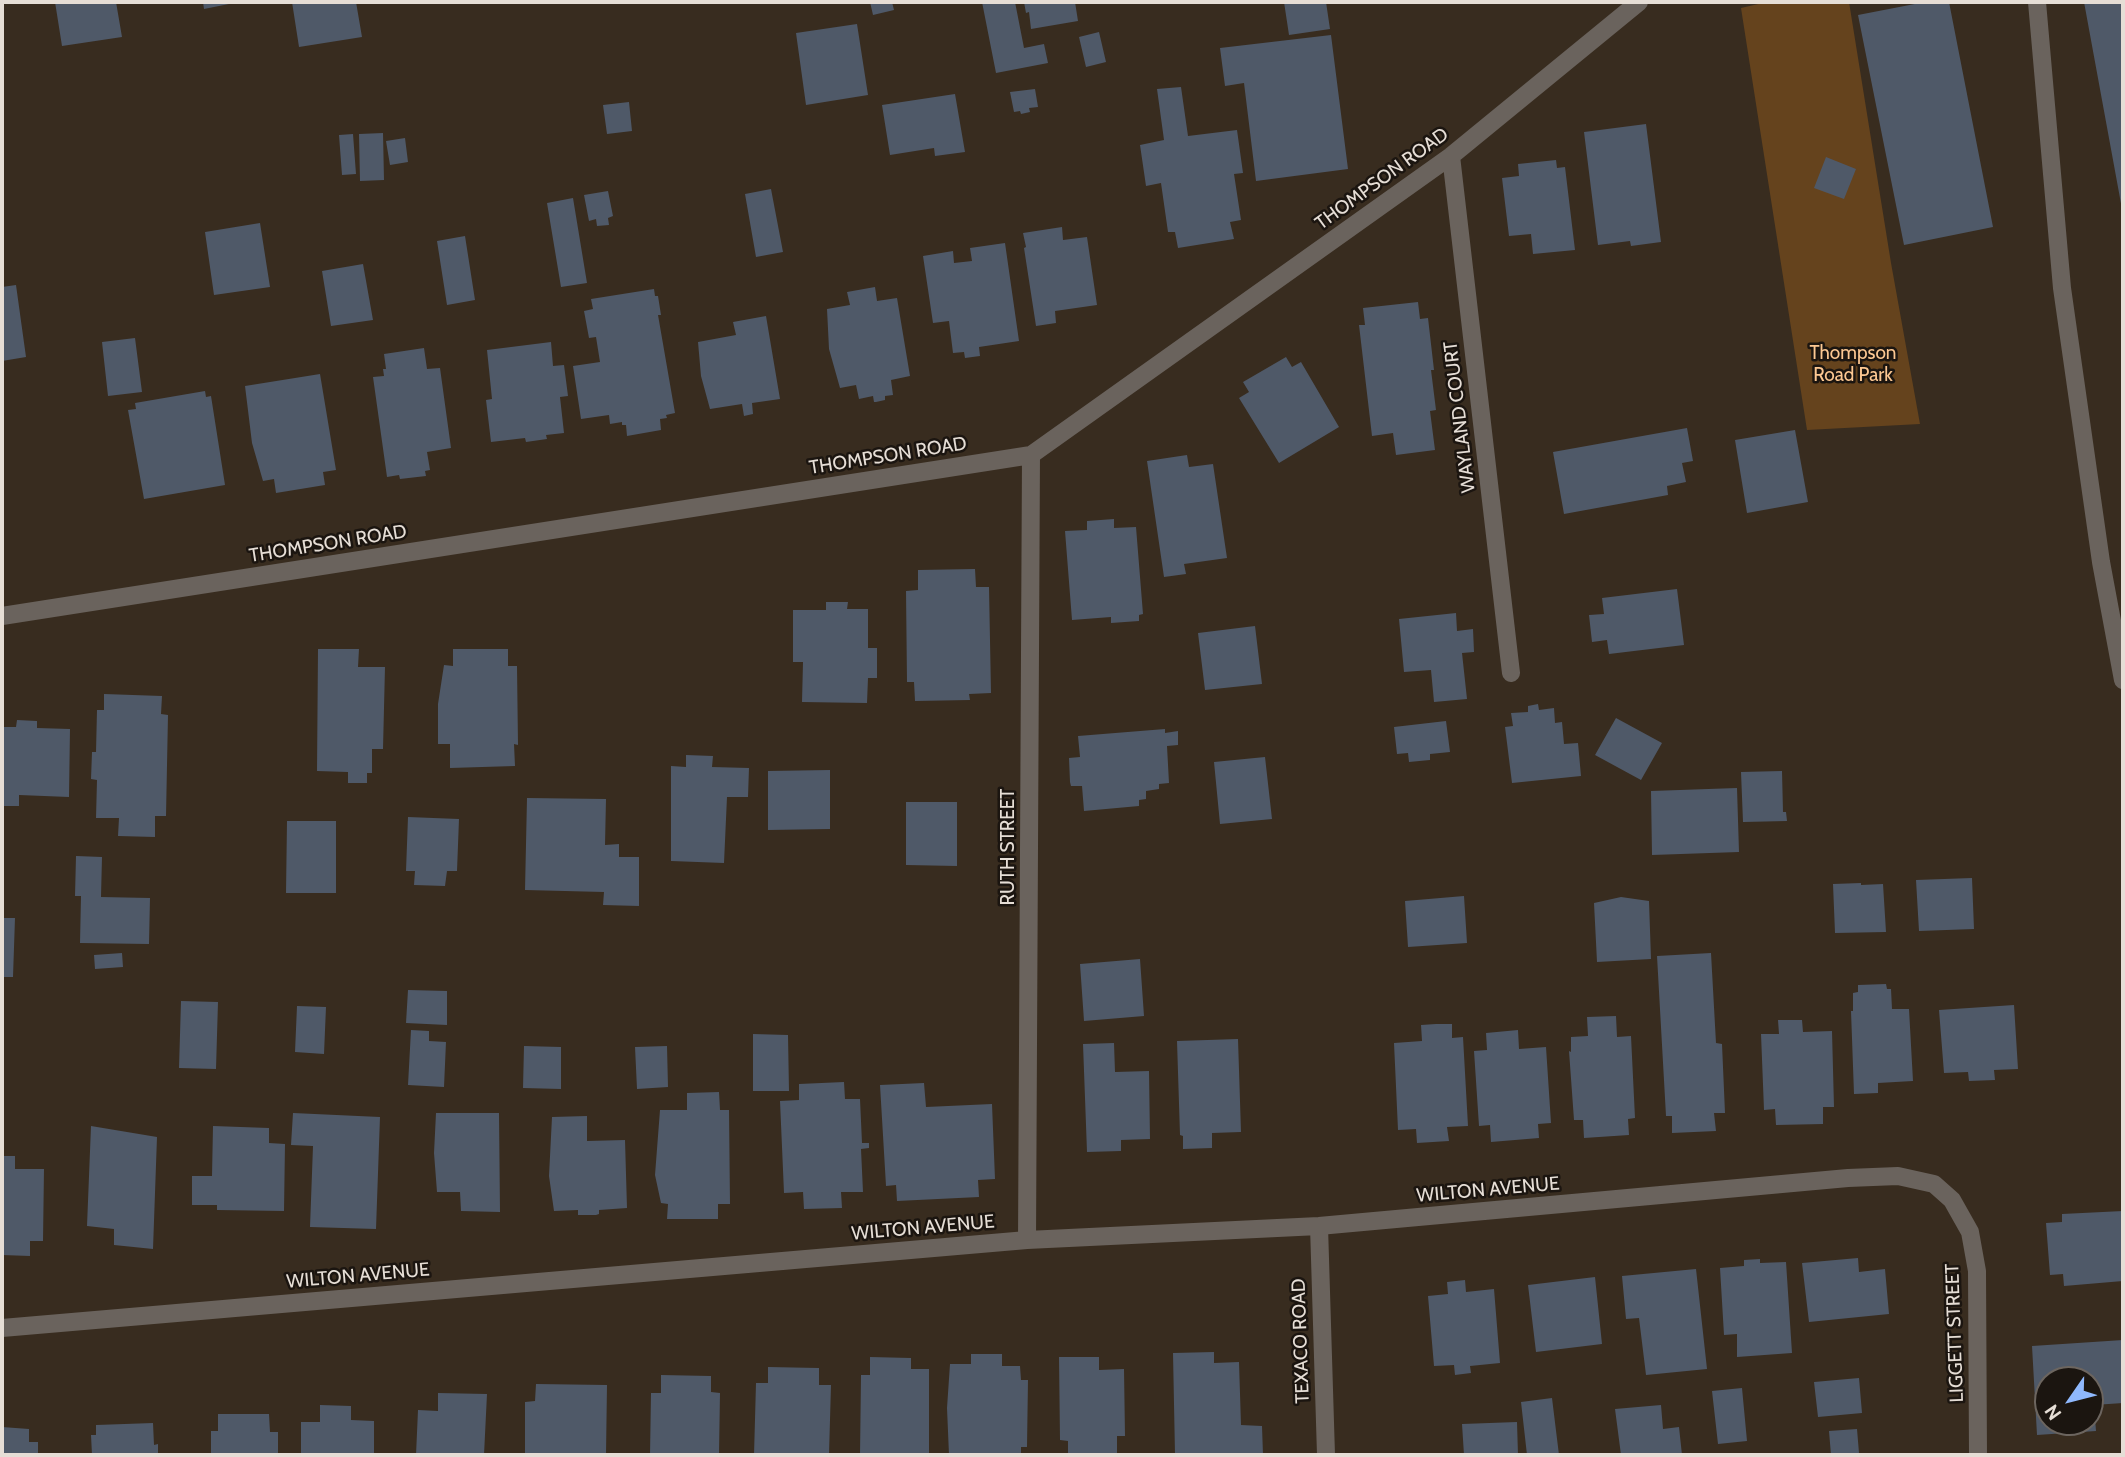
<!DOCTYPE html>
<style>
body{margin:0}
#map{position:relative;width:2125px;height:1457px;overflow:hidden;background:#382c1f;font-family:Cabin,sans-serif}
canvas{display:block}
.frame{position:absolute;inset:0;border:4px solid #e6ded6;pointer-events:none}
.north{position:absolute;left:2034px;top:1366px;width:70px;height:70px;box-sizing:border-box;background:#1b1510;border:2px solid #6c655f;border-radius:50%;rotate:235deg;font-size:19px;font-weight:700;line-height:28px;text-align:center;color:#e6ded6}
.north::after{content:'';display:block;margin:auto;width:24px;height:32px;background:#8fb8fd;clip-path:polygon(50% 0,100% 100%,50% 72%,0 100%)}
</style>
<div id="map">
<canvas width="2125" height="1457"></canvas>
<div class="frame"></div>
<div class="north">N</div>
</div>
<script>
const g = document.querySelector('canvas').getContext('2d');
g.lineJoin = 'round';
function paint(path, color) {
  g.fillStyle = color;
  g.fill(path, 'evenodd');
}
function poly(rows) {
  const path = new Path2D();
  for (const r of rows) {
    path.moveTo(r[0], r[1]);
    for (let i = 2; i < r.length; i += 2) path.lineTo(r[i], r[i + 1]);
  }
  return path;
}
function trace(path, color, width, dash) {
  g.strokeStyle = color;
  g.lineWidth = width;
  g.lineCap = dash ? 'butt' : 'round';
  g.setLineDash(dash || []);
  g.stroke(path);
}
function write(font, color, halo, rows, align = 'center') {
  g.font = font + ' Cabin,sans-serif';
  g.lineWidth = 5;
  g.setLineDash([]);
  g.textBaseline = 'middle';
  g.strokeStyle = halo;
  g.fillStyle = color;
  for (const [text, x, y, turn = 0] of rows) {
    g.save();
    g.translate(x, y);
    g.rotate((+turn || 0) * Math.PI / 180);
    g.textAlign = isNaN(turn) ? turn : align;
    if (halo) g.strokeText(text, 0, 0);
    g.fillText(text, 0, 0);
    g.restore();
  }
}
const green = poly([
 [1767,2,1849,2,1891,263,1920,424,1807,430,1741,8]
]);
const building = poly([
 [55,2,116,2,122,37,62,46],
 [203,2,234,2,234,3,204,9],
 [292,2,356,2,362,37,299,47],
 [870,2,892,2,894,10,873,15],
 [982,2,1015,2,1024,48,1044,44,1048,63,996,73],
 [1024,2,1075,2,1078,21,1031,29,1029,12,1026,13],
 [1284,2,1326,2,1330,29,1289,35],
 [1925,2,1949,2,1993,227,1904,245,1858,15],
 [2084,2,2123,2,2123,209,2122,209],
 [857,24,868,95,806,105,796,33],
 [1099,32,1106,62,1086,67,1079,37],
 [1331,35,1348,169,1256,181,1244,83,1225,86,1220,48],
 [1181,87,1188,136,1237,130,1243,173,1234,174,1241,220,1230,222,1234,239,1178,248,1175,232,1168,232,1161,183,1146,186,1140,145,1164,140,1157,89],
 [1035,89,1038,107,1029,108,1030,112,1021,114,1020,111,1014,112,1010,92],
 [955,94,965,152,935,156,934,148,890,155,882,105],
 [629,102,632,131,607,134,603,105],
 [1646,124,1661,242,1631,246,1630,241,1598,245,1584,132],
 [383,133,384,180,360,181,359,134],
 [353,134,356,174,342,175,339,135],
 [405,138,408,162,390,165,386,141],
 [1826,157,1856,169,1844,199,1814,188],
 [1556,160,1557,168,1565,167,1575,250,1533,254,1531,234,1509,236,1502,178,1519,176,1518,164],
 [771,189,783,252,756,257,745,194],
 [608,191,613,216,608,218,609,225,597,226,596,219,589,221,584,195],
 [573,198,587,283,561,287,547,203],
 [260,223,270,287,214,295,205,232],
 [1062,227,1063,240,1087,237,1097,305,1055,311,1056,323,1036,326,1024,248,1026,247,1023,233],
 [465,236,475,300,447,305,437,241],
 [1005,243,1019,341,979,347,980,356,965,358,964,352,953,353,949,321,933,323,923,256,953,251,954,263,972,261,970,248],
 [363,264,373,320,331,326,322,271],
 [16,285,26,357,2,361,2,287],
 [875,287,877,301,897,298,910,376,891,380,893,395,885,396,885,400,876,402,874,402,873,396,859,399,856,385,840,388,829,349,827,309,850,305,847,292],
 [654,289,655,296,658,296,661,315,658,315,675,413,666,415,667,418,660,419,661,430,627,436,626,425,622,425,622,422,610,424,609,415,581,419,573,366,600,362,596,337,589,338,584,311,593,309,591,299],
 [1418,302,1420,319,1428,318,1434,370,1431,370,1436,410,1430,411,1435,450,1396,455,1393,433,1372,436,1359,325,1365,325,1363,308],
 [766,316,780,399,752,403,753,414,744,416,742,404,710,409,701,376,698,342,736,335,733,322],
 [135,338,142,392,108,396,102,342],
 [551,342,553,366,564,365,568,396,560,397,564,433,546,435,547,439,526,442,525,438,491,442,486,400,492,399,487,350],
 [424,348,427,369,440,368,451,448,427,452,430,470,425,471,426,476,400,479,399,475,387,477,373,377,384,376,383,369,386,369,384,354],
 [1286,357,1292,367,1301,362,1339,427,1279,463,1239,398,1249,392,1243,382],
 [320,374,336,470,323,472,325,485,276,493,274,479,263,481,252,443,245,386],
 [205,391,206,397,211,396,225,485,144,499,128,410,136,409,135,403],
 [1687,428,1693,461,1682,463,1686,482,1667,486,1668,495,1564,514,1553,452],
 [1795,430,1808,502,1747,513,1735,440],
 [1187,455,1189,467,1213,464,1227,558,1184,564,1186,574,1164,577,1147,461],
 [1114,519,1114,528,1136,527,1143,614,1139,615,1139,621,1111,623,1111,617,1072,620,1065,531,1087,530,1087,521],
 [975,569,976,587,989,587,991,693,969,694,970,700,915,701,914,682,907,682,906,591,918,590,918,570],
 [1677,589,1684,645,1609,654,1607,640,1592,642,1589,615,1604,614,1602,598],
 [826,602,848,602,847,609,868,609,868,648,877,648,877,678,868,678,867,703,802,702,803,662,793,662,793,610,826,610],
 [1456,613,1457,631,1473,629,1474,652,1462,653,1467,699,1434,702,1431,670,1404,672,1399,619],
 [1255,626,1262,684,1205,690,1198,633],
 [318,649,359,649,358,667,385,667,383,749,372,749,372,773,367,773,367,783,348,783,348,772,317,771],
 [453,649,508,649,508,666,517,666,518,745,514,744,515,766,450,768,450,744,438,744,438,704,444,665,453,666],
 [104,694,162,696,161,714,168,715,166,816,155,816,155,837,118,836,119,818,96,818,97,780,91,779,92,752,96,752,97,710,104,710],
 [1538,704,1539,710,1554,708,1555,723,1562,722,1564,744,1578,743,1581,776,1512,783,1505,727,1513,726,1511,713,1528,712,1528,706],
 [1616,718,1662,743,1641,780,1595,755],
 [17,720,37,721,37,728,70,729,69,797,19,795,19,806,2,806,2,727,16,727],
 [1446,721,1450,752,1430,754,1430,760,1409,762,1408,753,1397,754,1394,727],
 [1165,729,1165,733,1178,731,1178,745,1167,746,1169,783,1159,784,1159,789,1146,791,1146,799,1139,800,1139,806,1084,811,1082,786,1071,786,1070,782,1069,758,1080,757,1078,736],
 [686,755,713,756,712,767,749,768,748,797,727,797,724,863,671,861,671,766,686,767],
 [1265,757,1272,819,1220,824,1214,762],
 [830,770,830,829,768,830,768,771],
 [1782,771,1783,812,1786,812,1787,821,1743,822,1741,772],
 [1737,788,1739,852,1652,855,1651,791],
 [527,798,606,799,605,845,619,844,619,857,639,857,639,906,603,905,604,892,525,890],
 [906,802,957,802,957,866,906,865],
 [408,817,459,819,457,871,447,871,445,886,414,885,415,871,406,871],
 [287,821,336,821,336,893,286,893],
 [76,856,102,857,101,897,150,898,149,944,80,943,81,896,75,896],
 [1972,878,1974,929,1919,931,1916,880],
 [1861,883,1861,885,1883,884,1886,932,1835,933,1833,884],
 [1464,896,1467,943,1408,947,1405,901],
 [1621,897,1649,901,1651,959,1597,962,1594,903],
 [2,918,15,918,13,977,2,977],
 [122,953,123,967,95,969,94,955],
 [1711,953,1716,1043,1722,1044,1725,1113,1714,1113,1716,1131,1672,1133,1672,1116,1666,1116,1657,956],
 [1140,959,1144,1016,1084,1021,1080,964],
 [1886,984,1887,989,1891,989,1892,1009,1909,1009,1913,1081,1878,1083,1878,1093,1854,1094,1851,1011,1853,1011,1853,993,1858,992,1858,985],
 [408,990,447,991,447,1025,406,1023],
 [181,1001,218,1002,216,1069,179,1068],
 [2014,1005,2018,1069,1994,1070,1995,1080,1969,1081,1968,1072,1944,1073,1939,1010],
 [297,1006,326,1007,324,1054,295,1052],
 [1616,1016,1617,1037,1631,1036,1635,1118,1628,1119,1629,1135,1584,1138,1583,1120,1574,1120,1569,1051,1571,1052,1571,1037,1588,1036,1587,1017],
 [1778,1020,1802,1020,1803,1032,1832,1031,1834,1107,1823,1107,1823,1124,1776,1125,1775,1109,1764,1110,1761,1034,1779,1034],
 [1436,1024,1452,1024,1452,1038,1463,1037,1468,1126,1447,1127,1449,1141,1417,1143,1416,1129,1398,1130,1394,1043,1422,1041,1421,1025],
 [411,1030,429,1031,429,1041,446,1042,444,1087,408,1085],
 [1518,1030,1519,1049,1546,1047,1551,1123,1538,1124,1539,1138,1491,1142,1490,1125,1479,1126,1474,1051,1487,1050,1486,1033],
 [753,1034,788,1035,789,1091,753,1091],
 [1238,1039,1241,1132,1212,1133,1212,1148,1183,1149,1183,1136,1180,1135,1177,1041],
 [1114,1043,1115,1072,1149,1071,1150,1139,1121,1140,1121,1151,1087,1152,1083,1044],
 [524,1046,561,1047,561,1089,523,1088],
 [667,1046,668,1087,637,1089,635,1047],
 [844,1082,845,1099,860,1099,862,1143,869,1143,869,1148,861,1149,863,1192,841,1192,842,1208,804,1209,803,1192,784,1193,780,1101,799,1100,799,1084],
 [924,1083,926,1107,992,1104,995,1179,978,1180,979,1197,897,1201,896,1185,886,1186,880,1085],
 [719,1092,720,1110,729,1110,730,1204,718,1204,718,1219,667,1219,668,1204,661,1203,655,1175,660,1110,687,1110,687,1093],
 [293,1113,380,1117,376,1229,310,1227,313,1146,291,1145],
 [436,1113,499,1113,500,1212,461,1211,460,1192,437,1192,434,1153],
 [587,1116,587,1141,625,1140,627,1208,599,1210,599,1214,596,1215,578,1215,578,1210,554,1211,549,1176,552,1117],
 [91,1126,157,1137,153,1249,114,1245,114,1229,87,1226],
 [213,1126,269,1128,269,1143,285,1144,284,1211,217,1210,217,1205,192,1205,192,1176,212,1176],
 [2,1156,15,1156,15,1169,44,1169,43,1241,30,1241,30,1256,2,1255],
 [2123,1211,2123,1281,2064,1286,2063,1274,2050,1275,2046,1223,2062,1222,2062,1214],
 [1858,1258,1859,1272,1885,1269,1889,1314,1809,1322,1802,1263],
 [1760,1259,1760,1263,1786,1262,1792,1353,1737,1357,1737,1334,1724,1335,1720,1268,1744,1266,1744,1260],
 [1696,1269,1707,1369,1646,1375,1639,1318,1626,1319,1622,1276],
 [1595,1277,1602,1344,1536,1352,1528,1285],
 [1465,1280,1466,1292,1494,1289,1500,1363,1470,1366,1471,1373,1455,1375,1454,1365,1434,1366,1428,1296,1448,1294,1447,1282],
 [2123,1340,2123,1403,2094,1405,2096,1431,2037,1435,2032,1346],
 [2048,1380,2090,1380,2090,1422,2048,1422],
 [1214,1352,1214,1363,1239,1362,1241,1425,1262,1426,1263,1455,1175,1455,1173,1353],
 [971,1354,1002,1354,1002,1366,1020,1366,1021,1380,1028,1380,1027,1447,1021,1447,1021,1455,949,1455,947,1408,950,1364,971,1364],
 [870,1357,911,1358,911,1369,929,1369,929,1455,860,1455,861,1375,870,1375],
 [1059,1357,1099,1357,1099,1370,1124,1369,1125,1436,1117,1436,1117,1455,1068,1455,1068,1441,1060,1440],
 [768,1367,819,1368,819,1385,831,1385,829,1455,754,1455,756,1383,768,1383],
 [661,1375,711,1376,711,1392,720,1393,719,1455,650,1455,651,1393,661,1393],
 [1859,1378,1862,1413,1818,1417,1814,1382],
 [536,1384,607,1385,606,1455,525,1455,525,1402,535,1401],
 [1742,1388,1747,1441,1718,1444,1712,1391],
 [438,1393,487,1394,484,1455,416,1455,418,1410,438,1411],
 [1552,1398,1559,1455,1527,1455,1521,1402],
 [320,1405,351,1406,351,1420,374,1421,374,1455,301,1455,301,1422,320,1422],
 [1661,1405,1663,1429,1679,1427,1682,1455,1621,1455,1615,1409],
 [218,1414,269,1414,270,1432,278,1432,278,1455,211,1455,211,1431,218,1431],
 [1517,1422,1518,1455,1464,1455,1462,1424],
 [153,1423,154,1445,158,1444,158,1455,92,1455,91,1435,96,1435,96,1425],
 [2,1427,29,1429,29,1442,38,1442,38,1455,2,1455],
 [1857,1429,1859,1453,1831,1455,1829,1431]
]);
const lane = poly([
 [2037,2,2062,288,2101,562,2123,680]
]);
const street = poly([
 [1451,156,1511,673],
 [2,616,1031,455,1451,156,1639,2],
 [1319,1226,1326,1455],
 [1027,1240,1031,455],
 [2,1328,1027,1240,1319,1226,1848,1178,1898,1176,1934,1184,1952,1200,1970,1232,1977,1271,1978,1455]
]);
const streetNames = [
 ["THOMPSON ROAD",1382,179,-36],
 ["WAYLAND COURT",1460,417,-97],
 ["THOMPSON ROAD",888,456,-9],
 ["THOMPSON ROAD",328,544,-9],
 ["RUTH STREET",1008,847,-90],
 ["WILTON AVENUE",1488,1190,-5],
 ["WILTON AVENUE",923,1228,-5],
 ["WILTON AVENUE",358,1276,-5],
 ["LIGGETT STREET",1955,1333,-92],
 ["TEXACO ROAD",1301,1341,-92]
];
const parkNames = [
 ["Thompson",1853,353],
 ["Road Park",1853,375]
];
paint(green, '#65431d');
paint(building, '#4f5968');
trace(lane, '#6a635d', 18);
trace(street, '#6a635d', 18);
write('19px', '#e6ded6', '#1b1510', streetNames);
write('19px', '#fdc892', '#1b1510', parkNames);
</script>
